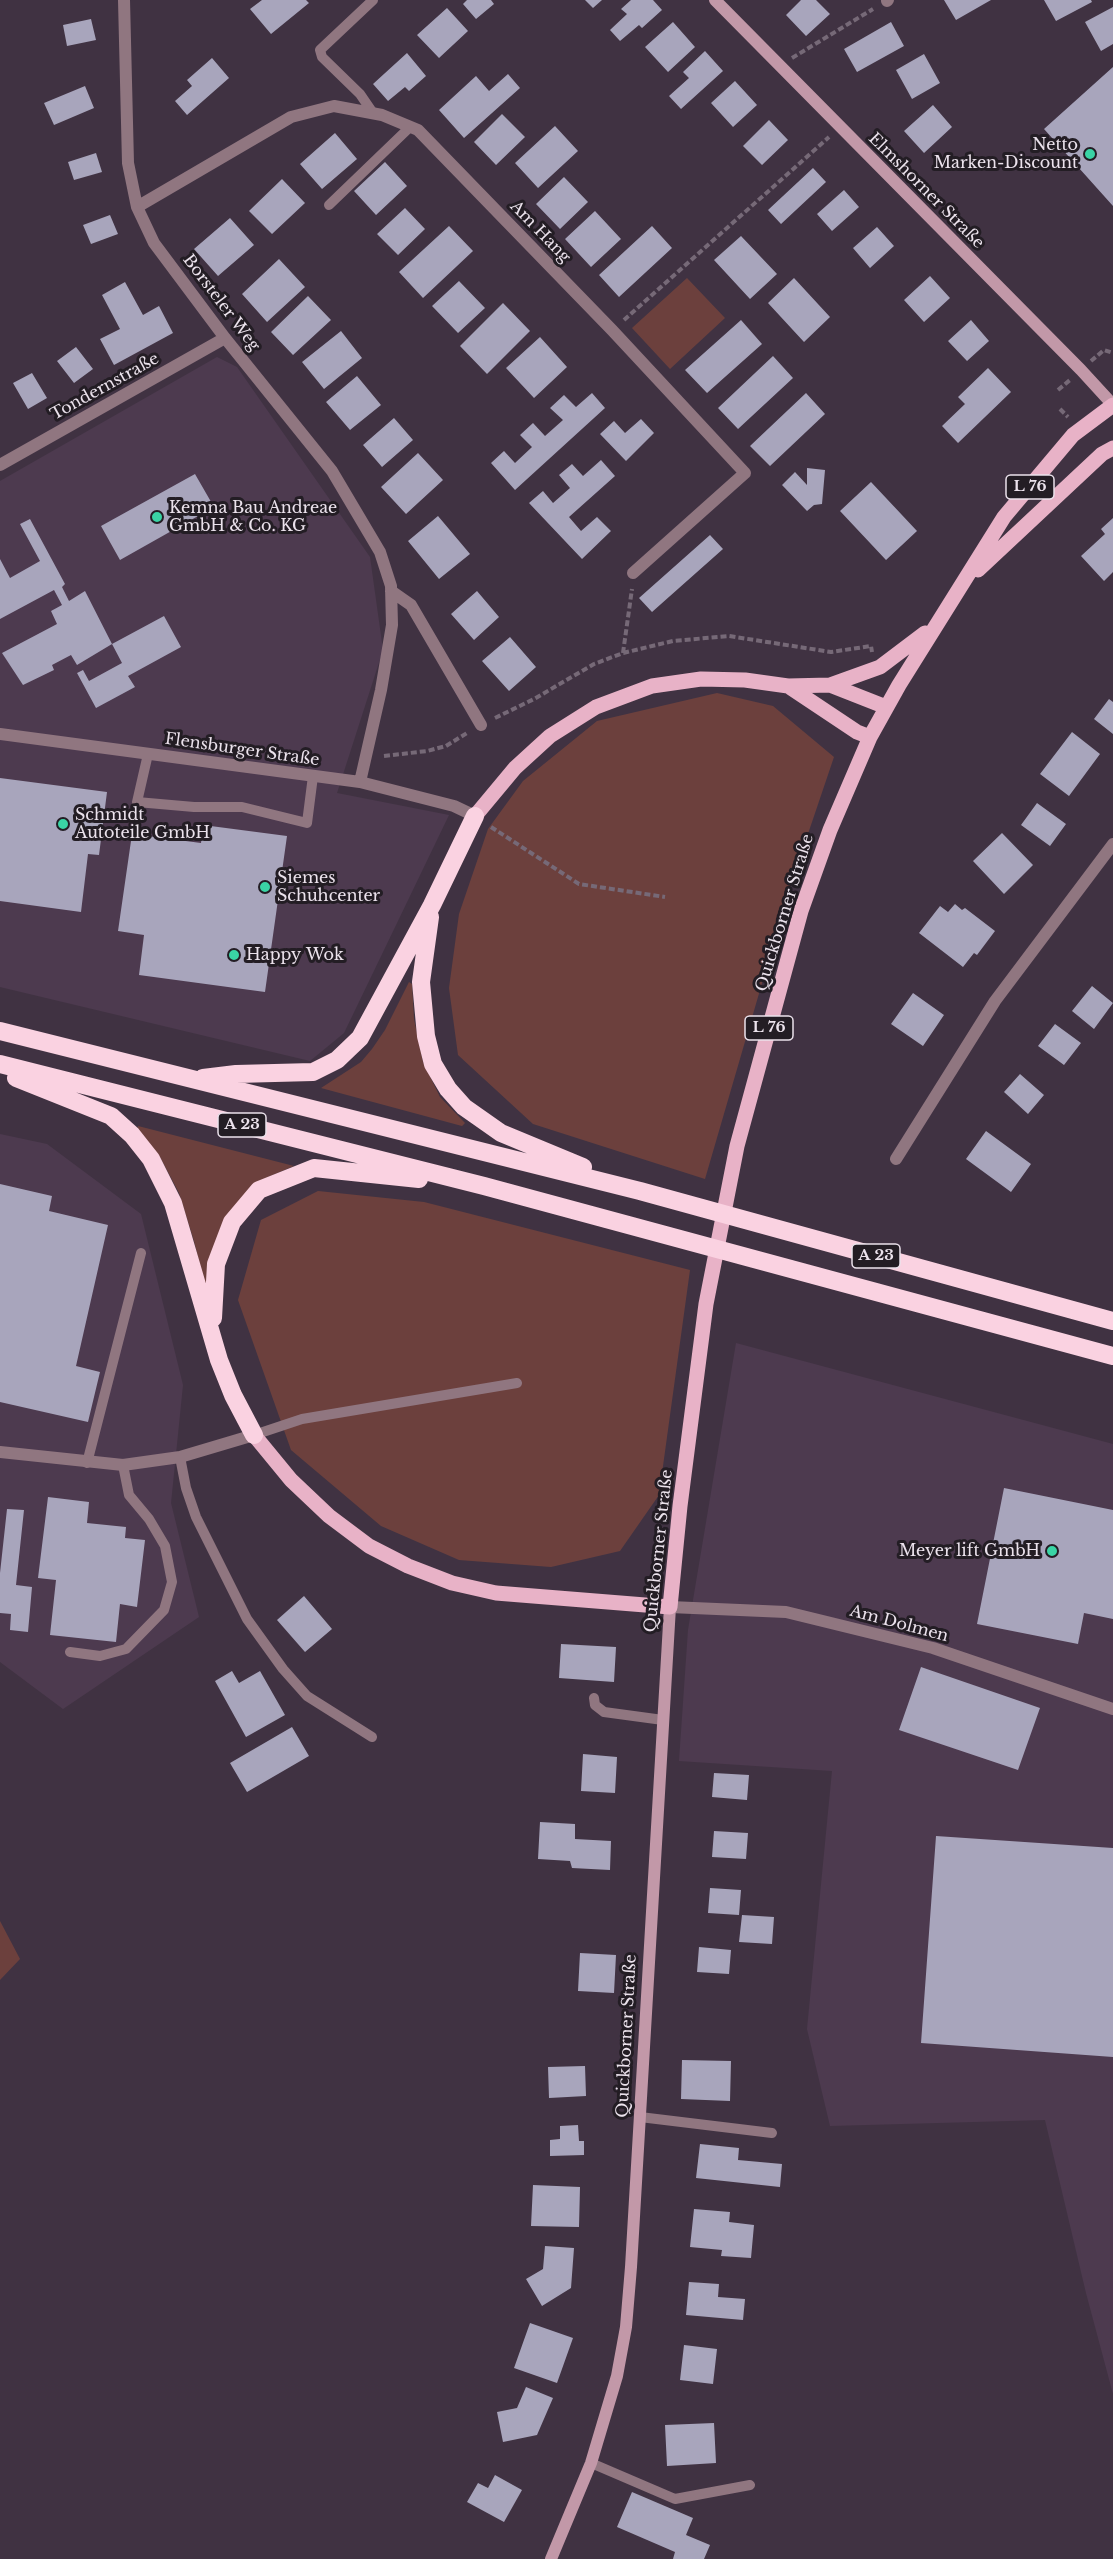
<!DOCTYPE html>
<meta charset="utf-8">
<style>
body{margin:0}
canvas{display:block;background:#403242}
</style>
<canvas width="1113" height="2559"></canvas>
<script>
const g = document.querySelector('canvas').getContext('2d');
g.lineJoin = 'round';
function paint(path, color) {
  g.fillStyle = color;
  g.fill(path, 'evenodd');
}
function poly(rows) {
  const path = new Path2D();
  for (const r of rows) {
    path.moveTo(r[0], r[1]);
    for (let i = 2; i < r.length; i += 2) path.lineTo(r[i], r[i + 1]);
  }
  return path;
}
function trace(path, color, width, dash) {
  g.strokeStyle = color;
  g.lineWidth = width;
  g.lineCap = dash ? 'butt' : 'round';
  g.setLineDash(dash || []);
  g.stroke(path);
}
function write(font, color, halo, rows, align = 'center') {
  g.font = font + ' "Libre Baskerville",serif';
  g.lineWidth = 6;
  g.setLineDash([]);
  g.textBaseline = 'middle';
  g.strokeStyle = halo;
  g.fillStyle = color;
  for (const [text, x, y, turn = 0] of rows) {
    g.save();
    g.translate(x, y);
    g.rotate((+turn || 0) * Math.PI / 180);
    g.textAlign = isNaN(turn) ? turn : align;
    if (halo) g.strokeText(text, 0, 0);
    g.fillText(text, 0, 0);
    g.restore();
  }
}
const built = poly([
 [217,357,237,367,370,557,383,650,337,793,449,815,344,1033,310,1061,0,987,0,481],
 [0,1134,47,1144,141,1214,183,1385,171,1503,199,1617,63,1709,0,1662],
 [736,1343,1113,1444,1113,2394,1086,2293,1045,2120,830,2126,807,2029,832,1771,679,1761,688,1630]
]);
const green = poly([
 [687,278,725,318,670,369,632,328],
 [717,693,773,706,834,757,790,887,705,1179,533,1124,458,1055,449,988,459,914,488,829,523,781,597,721],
 [409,982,412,984,414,1019,423,1062,440,1097,465,1123,462,1126,321,1088,361,1062,372,1049,385,1030],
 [138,1126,294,1166,268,1177,257,1185,207,1294,194,1241,179,1193,160,1157,137,1130],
 [318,1191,424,1202,690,1270,659,1495,620,1551,551,1567,459,1560,381,1526,291,1450,238,1300,261,1220],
 [0,1921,20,1959,0,1980]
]);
const building = poly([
 [262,0,306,0,309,3,271,34,250,9],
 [467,0,491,0,494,4,476,19,463,4],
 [585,0,602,0,593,8],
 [631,0,653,0,662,10,642,28,639,25,620,41,610,30,627,14,621,9],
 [801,0,816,0,830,14,806,36,786,15],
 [944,0,991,0,956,20],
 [1044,0,1091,0,1092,2,1056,21],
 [1113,7,1113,44,1101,51,1085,22],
 [447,8,468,31,439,58,417,35],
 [91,19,96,40,67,46,63,25],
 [673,22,695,47,668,72,645,47],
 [891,22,904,46,857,72,844,49],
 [705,51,723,71,681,109,669,96,689,78,683,72],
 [407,53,426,76,409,91,405,87,388,101,373,84],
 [924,54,940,83,912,99,896,70],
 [212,58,229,78,187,115,175,101,192,86,187,80],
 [1113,67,1113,206,1044,129],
 [508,74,520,88,464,138,439,110,476,76,489,91],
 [735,81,757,105,733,127,711,103],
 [85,86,94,108,54,125,44,103],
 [933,105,952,127,924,153,904,131],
 [502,114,525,137,496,165,474,142],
 [769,120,788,140,762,165,743,146],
 [555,126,578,151,538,188,515,163],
 [335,133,357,159,322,189,300,164],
 [96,153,102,172,74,180,68,162],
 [385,162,407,186,376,215,354,191],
 [813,168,826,182,781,224,768,210],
 [564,177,588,202,560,229,536,204],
 [282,179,305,203,272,234,249,211],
 [844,190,859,207,832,231,817,214],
 [405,208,425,229,398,255,377,234],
 [595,211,621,239,591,267,565,239],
 [110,215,118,234,91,244,83,225],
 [230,218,254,245,218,276,194,249],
 [449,226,473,251,423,298,399,272],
 [652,226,672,248,619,297,599,275],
 [877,227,894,246,870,268,853,248],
 [741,236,777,274,750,299,714,260],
 [279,259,305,287,267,322,242,294],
 [930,276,950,298,924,322,904,300],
 [794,278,830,317,804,342,768,303],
 [459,281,485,308,458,333,432,306],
 [125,282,143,315,159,306,173,333,114,365,100,339,120,329,102,295],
 [308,296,331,320,293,355,271,332],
 [503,303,530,331,487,374,460,346],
 [741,320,762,344,707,393,685,370],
 [971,320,989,341,967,361,948,341],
 [341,331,362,358,324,389,302,362],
 [540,337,567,367,534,398,506,368],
 [76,347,93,369,74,383,57,361],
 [773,356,793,378,738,429,718,408],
 [988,368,1011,392,958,443,942,426,965,404,958,397],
 [32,373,47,398,28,409,13,383],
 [357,376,381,405,350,430,326,402],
 [592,393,605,408,515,490,491,463,504,451,515,463,532,447,520,435,533,423,545,436,563,420,550,408,564,395,576,407],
 [806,393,825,414,770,466,750,446],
 [394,418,413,440,382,467,363,445],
 [641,419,654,433,626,461,600,434,614,421,625,433],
 [418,453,443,480,406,514,381,487],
 [601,460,615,476,569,517,581,531,597,517,611,531,582,559,529,503,543,491,553,503,570,488,559,475,572,464,583,476],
 [807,468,825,470,822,504,814,505,807,511,782,485,795,472,807,485],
 [195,474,214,507,120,560,101,526],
 [871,482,917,531,886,560,840,511],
 [438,516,470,554,439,579,408,541],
 [1113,518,1113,572,1104,581,1081,556,1105,534,1101,529],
 [30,519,65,584,62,587,69,601,85,591,112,644,77,665,71,655,52,665,54,670,23,685,2,653,57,624,51,611,62,605,54,590,0,619,0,559,10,578,40,561,20,524],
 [710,535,723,549,652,612,639,598],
 [477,591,499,617,474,640,451,614],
 [164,616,181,647,128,676,135,687,96,708,77,673,83,670,89,681,122,663,112,644],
 [510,637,536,667,509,691,482,661],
 [1109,699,1113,702,1113,734,1094,719],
 [1072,732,1100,754,1069,796,1040,774],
 [0,778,107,792,99,855,88,854,81,912,0,901],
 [1037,803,1066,824,1050,846,1021,825],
 [203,825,287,836,265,992,139,975,144,935,118,931,132,834,201,843],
 [1002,833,1033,865,1004,894,973,861],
 [955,904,962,910,965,908,995,931,977,955,974,953,963,967,919,933,940,906,948,912],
 [1092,986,1113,1003,1094,1029,1072,1011],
 [913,993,944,1015,923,1046,891,1024],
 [1055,1024,1081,1043,1064,1065,1038,1046],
 [1020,1074,1044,1095,1028,1114,1004,1092],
 [986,1131,1031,1164,1011,1192,966,1159],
 [0,1184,52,1196,49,1211,108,1225,76,1366,100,1372,88,1422,0,1402],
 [1004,1488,1113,1510,1113,1619,1084,1613,1078,1644,977,1624],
 [48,1497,89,1502,87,1523,126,1527,125,1538,145,1540,137,1607,120,1604,116,1642,50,1635,56,1580,38,1578],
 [7,1509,24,1510,16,1585,32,1587,28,1632,10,1630,11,1614,0,1613,0,1573],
 [304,1596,332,1629,305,1652,277,1620],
 [561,1644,616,1647,614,1682,559,1678],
 [921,1667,1040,1708,1018,1770,899,1730],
 [232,1671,239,1683,260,1671,285,1715,246,1737,215,1681],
 [292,1727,309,1756,247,1792,230,1763],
 [583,1754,617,1757,615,1793,581,1791],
 [714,1773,749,1775,747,1800,712,1797],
 [540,1822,575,1824,575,1839,611,1841,610,1870,572,1868,570,1861,538,1859],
 [714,1831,748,1833,746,1859,712,1857],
 [936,1836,1113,1848,1113,2057,921,2043],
 [710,1888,741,1890,739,1915,708,1913],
 [742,1915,774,1917,772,1944,739,1942],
 [699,1947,731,1950,729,1974,697,1972],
 [580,1953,616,1955,614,1993,578,1991],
 [682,2060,731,2061,730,2101,681,2099],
 [585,2066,586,2096,549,2098,548,2067],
 [578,2125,579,2141,584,2141,584,2155,550,2156,550,2140,560,2139,560,2126],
 [700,2144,739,2148,738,2160,782,2164,780,2187,696,2178],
 [533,2185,580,2187,579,2227,531,2226],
 [694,2209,730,2212,729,2222,754,2225,751,2258,721,2256,722,2250,690,2247],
 [545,2246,574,2248,571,2288,542,2306,526,2279,543,2269],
 [689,2282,719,2284,718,2297,745,2299,743,2320,686,2315],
 [530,2323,573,2338,557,2383,514,2368],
 [684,2345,717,2349,713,2384,680,2380],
 [526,2387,553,2398,537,2435,503,2442,497,2412,517,2408],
 [714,2423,716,2463,667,2466,665,2425],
 [495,2475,522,2490,504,2522,467,2502,478,2483,488,2488],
 [632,2492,693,2518,686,2535,710,2545,704,2559,673,2559,675,2552,617,2527]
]);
const path = poly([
 [792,58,873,9],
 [624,320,829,137],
 [1091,361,1104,350,1113,353],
 [1058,390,1070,380],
 [1060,409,1068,417],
 [623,653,632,589],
 [495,718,534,699,594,664,623,653,673,641,729,636,831,652,871,646,872,652],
 [384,756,427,751,446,746,467,733],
 [491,827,579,884,665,897]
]);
const service = poly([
 [373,113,360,94,322,57,320,50,373,0],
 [329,205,410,127],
 [148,754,137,802,194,807,242,807,307,823,313,776],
 [254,1435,302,1419,517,1383],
 [180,1457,186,1488,196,1517,247,1619,283,1669,307,1696,372,1737],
 [87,1463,141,1253],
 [70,1652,100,1656,126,1649,164,1610,172,1582,165,1546,149,1519,129,1495,123,1465],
 [594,1698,595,1705,604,1712,663,1720],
 [640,2117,772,2133],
 [591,2463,675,2499,750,2485]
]);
const minor = poly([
 [124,0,128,163,137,207,154,243,225,338,332,471,380,552,391,586,392,625,381,690,360,782],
 [887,1,888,0],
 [137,207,291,117,334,106,382,115,418,130,612,330,745,473,633,573],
 [0,465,225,338],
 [391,591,411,605,481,725],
 [0,734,360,782,454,806,475,816],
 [896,1159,995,1001,1113,844],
 [0,1452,123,1465,180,1457,254,1435],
 [670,1607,786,1612,933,1648,1113,1709]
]);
const secondary = poly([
 [715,0,1081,370,1113,405],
 [551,2559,591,2463,617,2376,626,2327,631,2267,670,1607]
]);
const primary = poly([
 [978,570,1102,454,1113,448],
 [830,685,886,707],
 [788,686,857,732,870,737],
 [475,816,515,768,550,736,596,707,652,686,701,679,745,680,788,686,830,685,880,667,925,633],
 [254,1435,291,1480,329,1516,369,1546,408,1566,452,1583,496,1593,670,1607,680,1506,706,1304,737,1146,801,911,830,830,870,737,899,685,1004,517,1073,435,1113,405]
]);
const motorway = poly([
 [430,917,421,982,426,1036,433,1064,448,1089,464,1107,501,1133,583,1167],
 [0,1031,640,1191,1113,1321],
 [0,1064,484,1186,1113,1356],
 [16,1078,111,1116,132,1135,151,1159,173,1203,219,1360,233,1395,254,1435],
 [203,1078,236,1074,313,1072,337,1060,360,1038,432,905,475,816],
 [213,1318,216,1264,232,1222,259,1190,314,1168,419,1179]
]);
const markers = [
 [1090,154,6,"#3ad4a5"],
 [157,517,6,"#3ad4a5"],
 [63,824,6,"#3ad4a5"],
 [265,887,6,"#3ad4a5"],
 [234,955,6,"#3ad4a5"],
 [1052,1551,6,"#3ad4a5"]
];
const shields = [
 [1030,487,48],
 [769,1028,48],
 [242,1125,48],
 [876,1256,48]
];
const shieldNames = [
 ["L 76",1030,487],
 ["L 76",769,1028],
 ["A 23",242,1125],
 ["A 23",876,1256]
];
const poiNames = [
 ["Netto",1078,145,"right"],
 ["Marken-Discount",1078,163,"right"],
 ["Kemna Bau Andreae",169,508],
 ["GmbH & Co. KG",169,526],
 ["Schmidt",75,815],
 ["Autoteile GmbH",75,833],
 ["Siemes",277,878],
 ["Schuhcenter",277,896],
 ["Happy Wok",246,955],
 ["Meyer lift GmbH",1040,1551,"right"]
];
const streetNames = [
 ["Elmshorner Straße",926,191,45],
 ["Am Hang",540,232,46],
 ["Borsteler Weg",221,303,53],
 ["Tondernstraße",105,387,-29],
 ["Flensburger Straße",242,750,8],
 ["Quickborner Straße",785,913,-73],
 ["Quickborner Straße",659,1551,-84],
 ["Am Dolmen",899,1624,15],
 ["Quickborner Straße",627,2036,-87]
];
paint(built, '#4d3a4f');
paint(green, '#6c403d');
paint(building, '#a8a5bc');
trace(path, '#766977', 4, [6, 3]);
trace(service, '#907680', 10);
trace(minor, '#907680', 12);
trace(secondary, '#c298a8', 12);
trace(primary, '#e8b2c7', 15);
trace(motorway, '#fad2e1', 18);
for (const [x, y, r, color] of markers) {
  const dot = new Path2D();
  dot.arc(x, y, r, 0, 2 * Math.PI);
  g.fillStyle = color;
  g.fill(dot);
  trace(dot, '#231d24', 2);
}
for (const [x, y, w] of shields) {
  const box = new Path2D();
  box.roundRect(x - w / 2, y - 12, w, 24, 4.5);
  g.fillStyle = '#231d24';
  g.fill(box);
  trace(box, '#ebe2ec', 1.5);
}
write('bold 15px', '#ebe2ec', null, shieldNames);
write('16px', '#ebe2ec', '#231d24', poiNames, 'left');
write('16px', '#ebe2ec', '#231d24', streetNames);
</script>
